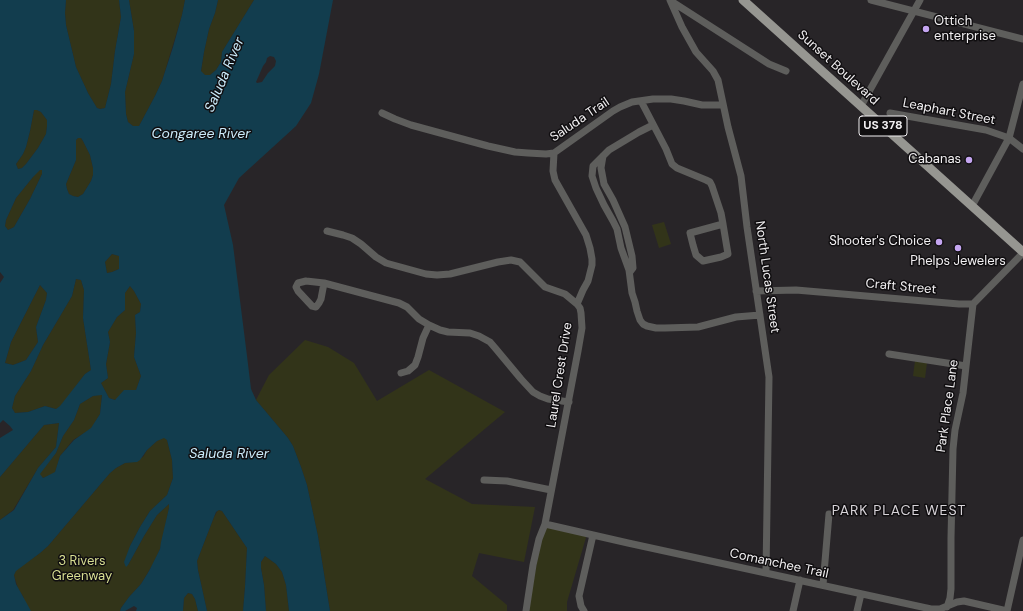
<!DOCTYPE html>
<style>
body{margin:0}
canvas{display:block;background:#282528}
</style>
<canvas width="1023" height="611"></canvas>
<script>
const g = document.querySelector('canvas').getContext('2d');
g.lineJoin = 'round';
function paint(path, color) {
  g.fillStyle = color;
  g.fill(path, 'evenodd');
}
function poly(rows) {
  const path = new Path2D();
  for (const r of rows) {
    path.moveTo(r[0], r[1]);
    for (let i = 2; i < r.length; i += 2) path.lineTo(r[i], r[i + 1]);
  }
  return path;
}
function trace(path, color, width, dash) {
  g.strokeStyle = color;
  g.lineWidth = width;
  g.lineCap = dash ? 'butt' : 'round';
  g.setLineDash(dash || []);
  g.stroke(path);
}
function write(font, color, halo, rows, align = 'center') {
  g.font = font + ' "DM Sans",sans-serif';
  g.lineWidth = 3;
  g.setLineDash([]);
  g.textBaseline = 'middle';
  g.strokeStyle = halo;
  g.fillStyle = color;
  for (const [text, x, y, turn = 0] of rows) {
    g.save();
    g.translate(x, y);
    g.rotate((+turn || 0) * Math.PI / 180);
    g.textAlign = isNaN(turn) ? turn : align;
    if (halo) g.strokeText(text, 0, 0);
    g.fillText(text, 0, 0);
    g.restore();
  }
}
const green = poly([
 [66,0,119,0,121,17,115,51,111,84,105,108,100,109,97,108,88,93,76,67,66,25,65,13],
 [129,0,185,0,182,15,162,81,155,96,139,126,133,126,128,122,126,114,125,92,134,54,134,31],
 [218,0,254,0,222,52,221,62,216,70,210,75,205,75,201,72,204,52,209,29,215,13],
 [34,110,37,110,41,112,47,120,47,126,46,134,38,148,26,164,22,168,18,169,16,164,23,154,26,147,30,131],
 [78,138,81,138,83,141,90,155,93,168,93,175,91,181,83,194,78,197,73,196,69,194,67,189,66,184,76,160,76,140],
 [40,170,42,170,43,171,42,174,30,199,14,227,8,230,5,226,6,220,16,198,37,172],
 [664,222,671,244,659,248,652,225],
 [112,254,119,256,119,269,112,272,107,273,105,262],
 [76,279,81,280,84,290,83,318,91,370,85,374,61,406,56,409,45,406,28,412,15,413,12,408,15,396,31,371,43,345,72,296],
 [40,285,47,293,46,300,36,327,38,342,26,360,13,365,5,363,11,342],
 [130,286,134,291,141,304,140,312,135,315,136,333,134,357,141,376,136,390,115,400,109,398,101,383,108,378,106,364,110,342,108,332,117,317,125,310,125,293],
 [305,340,328,347,354,363,377,401,429,370,505,412,425,479,472,504,535,507,524,562,479,553,472,576,507,605,507,611,330,611,318,536,307,485,301,467,293,446,288,438,256,400,269,375],
 [915,361,927,363,925,378,913,376],
 [102,394,100,414,91,429,73,440,60,456,55,473,43,478,39,474,56,453,63,436,74,420,80,404,93,396],
 [59,423,56,447,38,468,13,510,0,520,0,477,44,425],
 [162,438,166,438,167,440,172,460,173,478,167,495,150,511,140,527,130,546,128,565,144,536,152,523,157,515,169,504,169,508,164,532,160,549,153,564,141,584,129,597,121,608,120,611,4,611,24,598,18,588,15,579,14,575,16,570,40,553,48,546,110,473,116,468,125,463,131,462,143,457,147,450,157,441],
 [218,510,222,511,247,548,245,587,243,611,207,611,198,570,197,561,214,517],
 [544,523,587,534,567,602,567,611,528,611],
 [265,556,276,564,282,572,286,585,289,611,266,611,264,585,261,568,261,562],
 [188,593,192,594,195,599,198,611,183,611,184,598]
]);
const water = poly([
 [0,0,66,0,65,13,66,25,76,67,88,93,97,108,100,109,105,108,111,84,115,51,121,17,119,0,129,0,134,31,134,54,125,92,126,114,128,122,133,126,139,126,155,96,162,81,173,47,182,15,185,0,218,0,215,13,209,29,204,52,201,71,205,75,210,75,216,70,221,62,222,52,254,0,333,0,319,74,311,103,296,126,239,178,224,205,233,245,247,356,251,389,256,400,288,438,293,446,301,467,307,485,318,536,330,611,289,611,286,585,282,572,276,564,265,556,261,562,261,568,264,585,266,611,243,611,245,587,247,548,222,511,219,510,216,512,214,517,197,561,198,570,207,611,198,611,195,599,192,594,188,593,184,598,183,611,136,611,137,608,134,606,125,611,120,611,121,608,129,597,141,584,149,571,160,549,161,542,169,508,169,504,157,515,152,523,144,536,128,565,126,567,125,565,124,562,130,546,140,527,150,511,167,495,173,478,172,460,167,440,164,438,157,441,147,450,140,460,137,462,125,463,116,468,110,473,48,546,40,553,16,571,14,575,16,584,31,611,0,611,0,520,14,510,38,468,56,447,59,423,44,425,0,477,0,438,13,430,10,426,3,420,0,423,0,283,4,277,0,272],
 [270,56,274,57,276,61,275,66,268,73,262,82,257,83,256,82,263,66,266,62,267,58],
 [34,110,37,110,41,112,47,120,47,126,46,134,38,148,26,164,22,168,18,169,16,164,23,154,26,147,30,131],
 [78,138,81,138,83,141,90,155,93,168,93,175,91,181,83,194,78,197,73,196,69,194,67,189,66,184,76,160,76,140],
 [40,170,42,170,42,174,30,199,14,227,8,230,5,226,6,220,16,198,33,177],
 [112,254,119,256,119,269,112,272,107,273,105,262],
 [76,279,81,280,84,290,83,318,91,370,85,374,60,406,56,409,45,406,28,412,15,413,12,408,15,396,31,371,43,345,72,296],
 [40,285,47,293,46,300,36,327,38,342,26,360,13,365,5,363,11,342],
 [130,286,134,291,141,304,140,312,135,315,136,333,134,357,141,376,136,390,124,390,115,400,109,398,101,383,108,378,106,364,110,342,108,332,117,317,125,310,125,293],
 [102,395,100,414,91,428,74,440,60,456,55,472,43,478,40,474,56,453,63,436,74,420,80,404,93,396]
]);
const minor = poly([
 [670,0,682,27,696,52,713,71,718,80,728,127,741,176,747,227,769,377,766,573],
 [871,0,1023,39],
 [671,1,769,64,786,71],
 [641,101,666,149,672,164,677,168,706,180,710,182,712,186,721,213,723,224],
 [861,106,920,0],
 [382,113,395,119,411,125,488,146,515,152,528,153,546,154,554,153,613,111,620,107,632,102,653,99,671,99,684,101,702,105,723,105],
 [890,113,986,130,1009,138,1023,149],
 [653,125,639,132,609,150,593,166,592,176,596,188,604,205,613,221,617,229,621,248,629,270,632,293,635,302,637,311,640,320,643,324,647,326,656,328,665,328,698,327,736,317,760,315],
 [603,156,601,168,604,184,613,200,625,227,632,256,633,268,630,272],
 [972,206,1009,138,1023,84],
 [723,224,728,254,721,257,703,261,696,255,693,245,690,233,723,224],
 [327,231,343,235,352,238,361,244,376,257,386,263,426,274,437,275,450,274,498,262,511,260,520,262,545,287,565,294,577,304],
 [306,281,324,283,321,299,319,303,316,307,312,306,298,291,296,287,298,283,306,281],
 [324,283,399,303,407,307,419,319,429,325,440,330,448,332,470,333,479,336,490,342,496,349,521,379,533,392,540,396,548,399,569,402],
 [756,291,796,290,959,304,973,304,1023,253],
 [889,354,966,366],
 [401,373,408,371,415,365,418,357,423,338,429,325],
 [484,480,507,481,551,490],
 [545,524,628,543,931,609,940,609,957,602,964,601,1007,611],
 [823,585,829,514],
 [947,607,950,598,951,589,951,538,953,449,955,430,963,393,973,304],
 [526,611,533,565,539,539,545,524,578,351,582,328,581,313,580,308,577,304,583,290,588,281,592,265,592,259,590,248,586,235,555,180,553,171,554,153],
 [584,611,581,606,579,596,593,535],
 [793,611,800,580],
 [857,611,861,594],
 [1007,611,1023,540]
]);
const major = poly([
 [743,0,1023,252]
]);
const markers = [
 [926,29,4,"#c5a6f1"],
 [969,160,4,"#c5a6f1"],
 [939,242,4,"#c5a6f1"],
 [958,248,4,"#c5a6f1"]
];
const shields = [
 [883,126,48]
];
const shieldNames = [
 ["US 378",883,126]
];
const poiNames = [
 ["Ottich",934,22,"left"],
 ["enterprise",934,37,"left"],
 ["Cabanas",961,160],
 ["Shooter's Choice",931,242],
 ["Phelps Jewelers",958,262,"center"]
];
const streetNames = [
 ["Sunset Boulevard",838,68,42],
 ["Leaphart Street",949,112,11],
 ["Saluda Trail",580,120,-34],
 ["North Lucas Street",767,277,82],
 ["Craft Street",901,287,5],
 ["Laurel Crest Drive",560,375,-81],
 ["Park Place Lane",948,406,-82],
 ["Comanchee Trail",779,564,12]
];
const parkNames = [
 ["3 Rivers",82,562],
 ["Greenway",82,577]
];
const waterNames = [
 ["Saluda River",225,75,-67],
 ["Congaree River",201,134],
 ["Saluda River",229,454]
];
const neighbourhoodNames = [
 ["PARK PLACE WEST",899,511]
];
paint(green, '#323419');
paint(water, '#123d4e');
trace(minor, '#5e5e5c', 7);
trace(major, '#969691', 9);
for (const [x, y, r, color] of markers) {
  const dot = new Path2D();
  dot.arc(x, y, r, 0, 2 * Math.PI);
  g.fillStyle = color;
  g.fill(dot);
  trace(dot, '#100e10', 1.5);
}
for (const [x, y, w] of shields) {
  const box = new Path2D();
  box.roundRect(x - w / 2, y - 10, w, 20, 3);
  g.fillStyle = '#100e10';
  g.fill(box);
  trace(box, '#f2f0f2', 1);
}
write('bold 12px', '#f2f0f2', null, shieldNames);
write('13px', '#f2f0f2', '#100e10', poiNames, 'right');
write('13px', '#f2f0f2', '#100e10', streetNames);
write('13px', '#d8df92', '#100e10', parkNames);
write('italic 14px', '#caeaf9', '#100e10', waterNames);
g.letterSpacing = '1px';
write('14px', '#d7d3d8', '#100e10', neighbourhoodNames);
g.letterSpacing = '0px';
</script>
